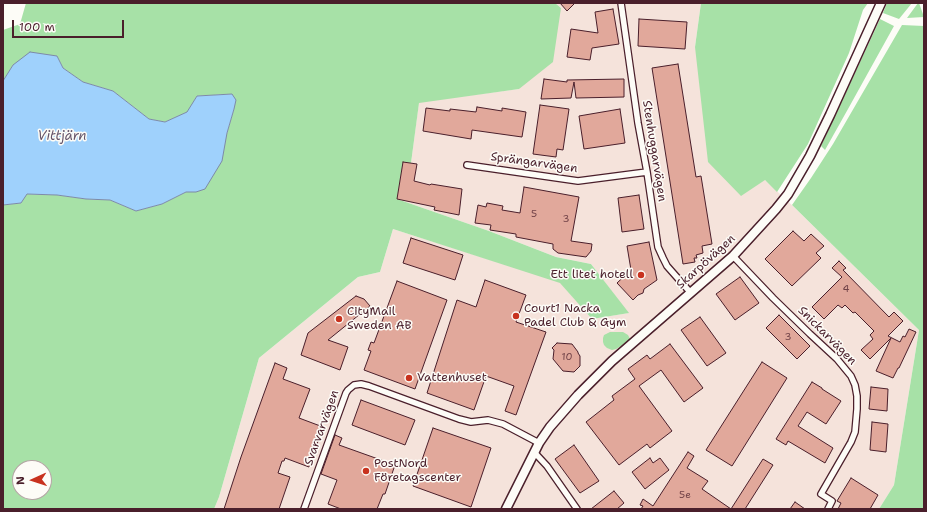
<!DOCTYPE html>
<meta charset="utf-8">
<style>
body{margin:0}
#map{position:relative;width:927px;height:512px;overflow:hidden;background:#fdfcf7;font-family:"Shantell Sans",sans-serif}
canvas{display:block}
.frame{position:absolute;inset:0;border:4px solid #4a1f2b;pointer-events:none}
.north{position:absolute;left:12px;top:460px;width:40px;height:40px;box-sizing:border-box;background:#fdfcf7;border:1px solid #b5a4a5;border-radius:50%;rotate:267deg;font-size:11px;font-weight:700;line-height:16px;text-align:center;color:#4a1f2b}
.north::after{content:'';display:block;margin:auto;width:14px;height:18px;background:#c8321e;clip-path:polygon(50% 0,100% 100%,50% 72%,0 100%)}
.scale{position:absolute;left:12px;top:20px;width:112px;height:18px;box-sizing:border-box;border:2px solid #4a1f2b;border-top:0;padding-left:5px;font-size:12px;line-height:14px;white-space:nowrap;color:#4a1f2b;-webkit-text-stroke:3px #fdfcf7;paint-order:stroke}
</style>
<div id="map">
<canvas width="927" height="512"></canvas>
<div class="frame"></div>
<div class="north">N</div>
<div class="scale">100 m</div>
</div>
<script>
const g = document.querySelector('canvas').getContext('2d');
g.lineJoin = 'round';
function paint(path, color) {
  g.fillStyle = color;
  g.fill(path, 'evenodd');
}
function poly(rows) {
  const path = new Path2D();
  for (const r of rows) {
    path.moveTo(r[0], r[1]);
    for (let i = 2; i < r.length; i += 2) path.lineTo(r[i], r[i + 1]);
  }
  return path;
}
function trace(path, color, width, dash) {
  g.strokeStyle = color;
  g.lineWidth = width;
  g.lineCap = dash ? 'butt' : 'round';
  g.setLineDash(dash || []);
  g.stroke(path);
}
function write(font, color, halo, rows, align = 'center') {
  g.font = font + ' "Shantell Sans",sans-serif';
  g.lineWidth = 3;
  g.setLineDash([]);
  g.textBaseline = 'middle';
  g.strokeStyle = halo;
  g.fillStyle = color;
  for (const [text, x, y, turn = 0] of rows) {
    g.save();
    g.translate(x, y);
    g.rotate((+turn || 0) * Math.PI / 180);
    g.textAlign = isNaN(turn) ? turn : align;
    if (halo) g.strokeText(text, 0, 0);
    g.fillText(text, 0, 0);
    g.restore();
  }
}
const built = poly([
 [555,3,701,3,695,47,765,180,794,207,919,330,894,485,879,509,214,509,219,497,259,358,358,277,380,272,393,229,560,282,592,319,628,313,591,264,556,257,489,231,397,199,403,162,411,163,419,102,519,89,561,8]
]);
const green = poly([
 [26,3,555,3,561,8,553,62,519,89,419,103,411,163,403,163,397,199,489,231,556,257,591,264,629,313,592,319,560,283,393,229,380,272,358,277,259,358,219,497,214,509,3,509,3,205,21,203,26,194,57,195,86,199,110,200,136,211,162,204,186,192,196,192,227,133,234,109,232,94,197,96,188,112,165,122,149,119,113,91,83,82,63,68,57,56,13,65,3,81,3,30,20,24],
 [20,468,44,468,44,492,20,492],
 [701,3,868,3,863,10,849,53,808,144,777,192,765,180,741,196,708,162,695,47],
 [887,3,912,3,899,19,883,13],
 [918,3,919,3,924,17,907,18],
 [880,19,894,26,848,109,825,150,821,146],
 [902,25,924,26,924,509,879,509,894,485,919,330,792,205,811,178,833,144],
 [610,332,623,332,628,335,630,339,624,344,616,349,612,350,607,348,604,345,603,342,603,338,604,335]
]);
const water = poly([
 [30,52,57,56,63,68,83,82,113,91,149,119,165,122,187,112,197,96,232,94,236,100,234,109,227,133,222,161,205,189,196,192,186,192,162,204,136,211,110,200,86,199,57,195,27,194,21,203,3,205,3,81,13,65,30,52]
]);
const building = poly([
 [560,3,575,3,567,11,560,3],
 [613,9,619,44,592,48,590,60,567,57,571,29,598,33,595,12,613,9],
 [639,19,687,22,685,49,638,46,639,19],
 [678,64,696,177,701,176,712,244,702,246,703,253,696,255,697,258,694,258,695,262,683,264,652,68,678,64],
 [544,79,567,82,567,80,624,79,624,97,576,98,574,82,571,98,541,99,544,79],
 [540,105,569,109,563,150,557,149,556,157,533,154,540,105],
 [477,107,502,111,502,108,526,112,522,137,472,130,471,139,423,131,426,108,450,111,450,109,476,112,477,107],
 [620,109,625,143,584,149,579,116,620,109],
 [403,162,417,164,414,181,430,185,431,184,462,189,459,215,434,210,435,207,397,199,403,162],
 [524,187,579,197,571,241,592,244,591,251,586,257,558,253,553,249,553,244,516,237,516,234,490,230,491,225,475,223,478,205,486,207,487,203,503,206,502,210,520,213,524,187],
 [639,195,644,229,622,232,618,198,639,195],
 [793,231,804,241,811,234,824,246,816,253,821,258,792,286,765,259,793,231],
 [411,238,463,255,455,280,403,263,411,238],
 [649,242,657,280,644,289,643,293,638,295,633,300,617,283,631,270,627,246,649,242],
 [839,261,846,268,843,270,889,317,894,312,903,321,888,336,900,342,903,336,905,337,909,329,916,332,899,368,898,368,893,378,876,371,891,338,870,359,861,350,873,339,870,335,874,331,855,312,853,313,845,305,842,308,838,305,824,319,812,307,842,277,832,268,839,261],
 [740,277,759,303,735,320,716,294,740,277],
 [485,280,526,295,516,322,546,332,516,415,505,411,514,386,486,376,474,410,427,393,457,300,476,307,485,280],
 [397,281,447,300,415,389,364,370,371,351,368,350,371,342,374,343,397,281],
 [356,296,364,299,370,306,328,340,348,347,340,370,301,355,308,333,356,296],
 [779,315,810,346,797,359,766,328,779,315],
 [700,317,726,353,707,366,681,330,700,317],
 [557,343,572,344,578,352,578,353,580,356,580,366,574,372,563,371,553,359,554,350,552,348,557,343],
 [670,344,703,388,684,402,661,370,639,386,672,431,650,448,647,444,619,465,586,422,614,400,612,396,635,379,628,369,647,355,650,359,670,344],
 [762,362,787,378,732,466,706,450,762,362],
 [275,363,287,368,283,379,310,389,299,418,323,427,309,467,285,458,284,461,282,461,278,473,290,477,279,509,224,509,241,457,275,363],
 [812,382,822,388,822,389,841,401,826,424,807,412,798,426,833,448,825,463,788,441,786,445,776,439,812,382],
 [871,387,888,389,887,411,869,409,871,387],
 [361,400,415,420,405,445,352,425,361,400],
 [872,422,888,424,886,452,870,450,872,422],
 [433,428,491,448,471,507,413,486,433,428],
 [335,435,342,438,339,445,395,465,385,494,383,494,377,509,341,509,328,504,337,480,321,474,335,435],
 [574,445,599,481,580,493,555,459,574,445],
 [688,452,694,456,687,468,708,481,702,489,731,509,763,459,773,465,745,509,641,509,643,506,640,505,643,499,653,506,688,452],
 [650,458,653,463,660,458,669,470,645,489,632,472,650,458],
 [851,478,878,495,870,509,838,509,841,503,837,501,851,478],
 [614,491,624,503,617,509,591,509,614,491],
 [795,502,805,509,790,509,795,502]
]);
const street = poly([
 [621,3,638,123,647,172,658,247,663,258,667,266,690,292],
 [467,165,578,181,647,172],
 [733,256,773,298,810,334,837,359,851,376,855,385,857,396,857,409,855,432,851,442,821,494,832,501,828,509],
 [534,452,547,466,577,509],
 [304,509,346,393,348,390,354,385,361,384,369,386,459,419,471,422,488,420,503,424,539,443]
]);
const secondary = poly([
 [506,509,539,443,550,427,578,395,612,361,733,256,776,209,788,194,810,156,830,115,881,3]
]);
const markers = [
 [641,275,4,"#c8321e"],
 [516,316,4,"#c8321e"],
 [339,319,4,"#c8321e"],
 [409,378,4,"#c8321e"],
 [366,471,4,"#c8321e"]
];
const numberNames = [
 ["5",534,214],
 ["3",566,219],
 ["4",846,289],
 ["3",788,337],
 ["10",567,357],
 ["5e",685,495]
];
const streetNames = [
 ["Stenhuggarvägen",654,151,81],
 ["Sprängarvägen",534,163,8],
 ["Skarpövägen",706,262,-42],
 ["Snickarvägen",827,336,45],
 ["Svarvarvägen",322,428,-70]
];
const poiNames = [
 ["Ett litet hotell",633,275,"right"],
 ["Court1 Nacka",524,309],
 ["Padel Club & Gym",524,323],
 ["CityMail",347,312],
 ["Sweden AB",347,326],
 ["Vattenhuset",417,378],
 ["PostNord",374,464],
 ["Företagscenter",374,478]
];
const waterNames = [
 ["Vittjärn",62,137]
];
paint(built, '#f5e3db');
paint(green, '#a7e1a7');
paint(water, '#9fd1fc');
trace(water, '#7d8aa8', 1);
paint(building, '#e1a89b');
trace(building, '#4a1f2b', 1);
trace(street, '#4a1f2b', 8);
trace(secondary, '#4a1f2b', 11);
trace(street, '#fdfcf7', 5.5);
trace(secondary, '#fdfcf7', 8);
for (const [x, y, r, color] of markers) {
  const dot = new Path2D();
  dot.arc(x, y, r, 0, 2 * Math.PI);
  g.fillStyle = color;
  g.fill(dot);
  trace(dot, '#fdfcf7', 1.5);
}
write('10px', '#704147', null, numberNames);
write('12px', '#4a1f2b', '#fdfcf7', streetNames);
write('12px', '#4a1f2b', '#fdfcf7', poiNames, 'left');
write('italic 13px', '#64546a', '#fdfcf7', waterNames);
</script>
